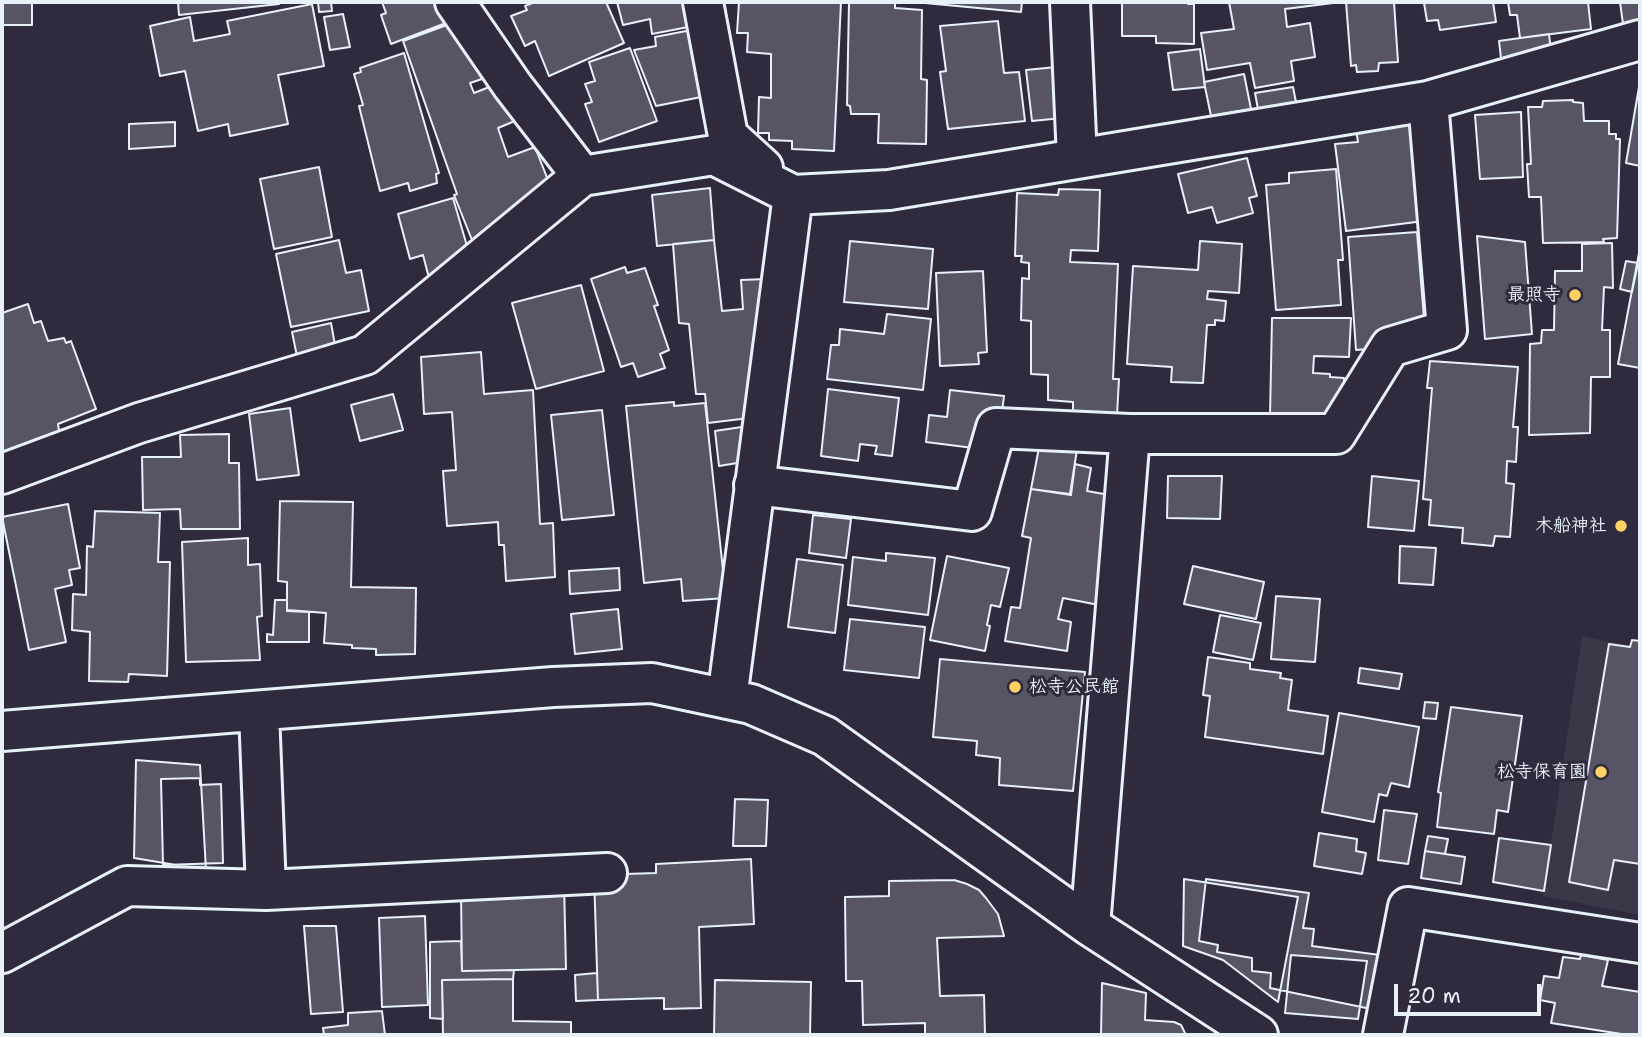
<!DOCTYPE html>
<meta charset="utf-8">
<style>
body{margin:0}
#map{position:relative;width:1642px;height:1037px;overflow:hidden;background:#2f2a3d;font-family:"Shantell Sans",sans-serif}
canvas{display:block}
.frame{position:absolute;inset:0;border:4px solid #e8f1f8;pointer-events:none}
.scale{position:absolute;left:1394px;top:984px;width:147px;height:32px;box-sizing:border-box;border:4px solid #e8f1f8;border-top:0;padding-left:9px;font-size:21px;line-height:24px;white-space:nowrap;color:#e8f1f8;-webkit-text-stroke:5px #2f2a3d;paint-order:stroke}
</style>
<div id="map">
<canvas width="1642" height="1037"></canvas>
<div class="frame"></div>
<div class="scale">20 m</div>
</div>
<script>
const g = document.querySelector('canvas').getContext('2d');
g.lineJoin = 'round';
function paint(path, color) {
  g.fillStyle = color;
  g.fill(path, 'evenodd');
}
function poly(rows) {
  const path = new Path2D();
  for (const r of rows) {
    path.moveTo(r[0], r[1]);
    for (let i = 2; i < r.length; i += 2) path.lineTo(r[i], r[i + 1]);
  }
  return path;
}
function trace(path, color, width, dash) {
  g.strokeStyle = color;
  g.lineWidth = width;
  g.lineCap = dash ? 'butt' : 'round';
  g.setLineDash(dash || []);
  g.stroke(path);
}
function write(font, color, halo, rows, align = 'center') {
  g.font = font + ' "Shantell Sans","Klee One",sans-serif';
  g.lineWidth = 6;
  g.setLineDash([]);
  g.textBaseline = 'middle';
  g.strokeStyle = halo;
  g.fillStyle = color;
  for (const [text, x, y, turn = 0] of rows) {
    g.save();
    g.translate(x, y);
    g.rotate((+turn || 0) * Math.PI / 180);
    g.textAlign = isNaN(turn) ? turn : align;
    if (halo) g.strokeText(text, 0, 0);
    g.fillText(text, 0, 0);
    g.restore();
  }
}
const built = poly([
 [1582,636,1640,648,1640,915,1543,896]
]);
const building = poly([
 [2,2,32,2,32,25,2,25,2,2],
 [178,2,279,2,279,4,179,15,178,2],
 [318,2,331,2,332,11,319,12,318,2],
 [382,2,453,2,459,18,391,44,381,15,386,13,382,2],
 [535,2,606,2,624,43,549,76,535,41,525,46,511,16,527,10,525,6,535,2],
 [617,2,688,2,691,15,685,18,688,27,652,34,650,19,623,25,617,2],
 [739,2,841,2,834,151,792,149,792,141,769,140,769,133,758,133,759,97,771,98,771,54,747,52,748,33,737,33,739,2],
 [849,2,895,2,895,8,922,10,921,79,927,80,926,144,878,143,879,114,851,114,850,106,847,105,849,2],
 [914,2,1022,2,1021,12,914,2],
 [1122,2,1188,2,1188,4,1194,4,1194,44,1156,43,1156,36,1122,36,1122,2],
 [1229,2,1341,2,1285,9,1287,27,1310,23,1315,57,1291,61,1294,81,1255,88,1250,63,1207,70,1201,33,1234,29,1229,2],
 [1346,2,1394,2,1398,62,1379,63,1378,71,1357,72,1356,65,1351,66,1346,2],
 [1431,2,1493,2,1496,22,1440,30,1438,20,1427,21,1424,3,1431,2],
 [1508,2,1588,2,1591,29,1520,38,1517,15,1510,15,1508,2],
 [1620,2,1640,2,1640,21,1623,24,1620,2],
 [312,4,324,66,278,75,288,124,230,136,228,124,198,131,185,71,160,76,150,26,190,17,194,41,230,34,227,21,312,4],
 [343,14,350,47,330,50,324,17,343,14],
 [458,21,482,72,479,73,482,79,470,83,474,93,507,80,522,118,498,128,508,157,535,147,548,180,474,245,454,195,457,194,403,41,458,21],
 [998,21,1004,73,1019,72,1025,121,948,129,940,72,946,71,940,26,998,21],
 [712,26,726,92,656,106,634,50,656,46,655,37,712,26],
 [1549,34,1552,59,1502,67,1499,41,1549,34],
 [630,48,657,121,599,142,585,104,592,102,585,84,595,81,589,62,630,48],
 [1200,49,1205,87,1173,90,1168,53,1200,49],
 [404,53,439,173,436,174,437,183,410,191,408,183,380,191,359,106,363,105,354,74,361,72,360,68,404,53],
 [1056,67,1062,118,1032,121,1026,70,1056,67],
 [1244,74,1251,109,1211,116,1204,82,1244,74],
 [1293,87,1297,107,1259,115,1255,93,1293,87],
 [1639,87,1640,88,1640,166,1626,163,1639,87],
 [1573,100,1573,102,1583,103,1584,121,1609,121,1609,134,1616,134,1616,139,1620,139,1617,238,1603,239,1604,242,1543,243,1541,197,1529,197,1527,164,1531,164,1528,107,1542,107,1543,101,1573,100],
 [1521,112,1523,177,1480,179,1475,115,1521,112],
 [1426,120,1447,218,1346,231,1335,144,1358,142,1356,129,1426,120],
 [175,122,175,146,129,149,129,124,175,122],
 [1247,158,1257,196,1249,198,1253,213,1217,223,1212,207,1188,213,1178,174,1247,158],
 [319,167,332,237,274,249,260,179,319,167],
 [1336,169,1343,260,1338,260,1341,305,1276,310,1266,185,1289,183,1289,173,1336,169],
 [710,188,714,240,657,246,652,195,710,188],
 [1059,189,1100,190,1098,251,1071,250,1070,262,1118,264,1113,379,1119,379,1117,415,1073,413,1073,402,1048,400,1048,375,1031,374,1031,321,1021,320,1022,278,1029,279,1029,263,1021,262,1022,256,1015,256,1017,193,1058,195,1059,189],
 [453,198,474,270,430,282,423,255,410,259,398,214,453,198],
 [1417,232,1425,331,1392,347,1356,350,1348,237,1417,232],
 [1477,236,1525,242,1532,334,1485,339,1477,236],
 [339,240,346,273,361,270,369,311,291,327,276,254,339,240],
 [714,240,722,311,743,309,741,280,767,279,775,311,757,313,766,416,708,423,705,394,696,394,689,324,679,323,673,244,714,240],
 [850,241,933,249,928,309,844,302,850,241],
 [1200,241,1242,244,1239,293,1208,291,1207,299,1226,301,1224,321,1215,320,1215,325,1207,325,1203,383,1171,382,1172,367,1127,364,1133,266,1198,270,1200,241],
 [1612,243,1613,288,1604,287,1602,330,1610,330,1610,377,1591,377,1590,433,1529,435,1530,344,1541,343,1542,330,1554,330,1555,271,1582,271,1582,244,1612,243],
 [1640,248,1640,368,1618,364,1640,248],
 [1626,261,1638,263,1632,292,1620,289,1626,261],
 [625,267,627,273,645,268,658,305,654,306,669,350,660,354,665,368,638,377,633,363,621,367,591,279,625,267],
 [983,271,987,352,978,353,979,364,940,366,936,273,983,271],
 [581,285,604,371,536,389,512,303,581,285],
 [28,304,34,323,41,321,48,341,64,338,66,343,71,341,96,409,58,424,59,431,34,440,36,445,2,456,2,313,28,304],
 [887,314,931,319,923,390,827,379,831,345,839,345,840,329,884,334,887,314],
 [1272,318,1351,318,1349,357,1314,356,1313,373,1330,374,1330,377,1344,378,1344,418,1270,416,1272,318],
 [331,323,337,356,299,366,292,332,331,323],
 [481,352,484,394,533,390,540,524,553,523,555,577,506,581,504,545,499,545,498,522,447,526,443,471,456,470,452,412,424,414,421,357,481,352],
 [1430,361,1518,367,1513,427,1518,427,1516,462,1507,461,1506,483,1514,484,1510,537,1495,536,1493,546,1462,543,1463,528,1429,525,1431,500,1423,499,1432,388,1427,388,1430,361],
 [828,389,899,398,892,456,875,454,877,446,860,444,858,461,821,456,828,389],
 [950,390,1004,396,997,451,926,442,929,415,947,417,950,390],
 [393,394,403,430,360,441,351,405,393,394],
 [674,402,674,406,705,403,726,598,683,601,681,579,644,583,626,406,674,402],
 [290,408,299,475,257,480,249,414,290,408],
 [602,410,614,515,562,520,551,415,602,410],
 [768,423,762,459,719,466,715,431,768,423],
 [1042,432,1079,437,1070,494,1031,489,1042,432],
 [229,434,229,463,239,463,240,529,181,529,180,509,143,510,142,457,181,457,180,435,229,434],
 [1075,464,1091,468,1087,491,1115,496,1104,606,1063,598,1058,619,1071,622,1067,651,1005,641,1011,607,1020,608,1031,538,1022,536,1031,489,1071,495,1075,464],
 [1168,476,1222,476,1220,519,1167,518,1168,476],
 [1372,476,1419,481,1414,531,1368,527,1372,476],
 [280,501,353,502,351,587,416,588,415,654,376,655,376,649,352,648,352,645,324,643,326,613,287,610,287,582,278,581,280,501],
 [68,504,80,568,69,570,72,585,55,589,66,642,29,650,2,517,68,504],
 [95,511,160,513,158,562,170,562,167,676,129,674,128,682,89,681,90,632,72,630,73,594,86,595,87,546,93,547,95,511],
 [813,515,851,519,846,558,809,553,813,515],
 [248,538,248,565,260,564,262,616,257,617,260,660,186,662,182,542,248,538],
 [1400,546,1436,548,1433,585,1399,583,1400,546],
 [886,553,935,558,928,615,848,605,853,557,886,561,886,553],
 [947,556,1009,568,1000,607,991,605,987,625,990,626,985,651,930,640,947,556],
 [797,559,843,565,835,633,788,627,797,559],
 [1193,566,1264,582,1256,619,1184,604,1193,566],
 [619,568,620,590,570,594,569,571,619,568],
 [1276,596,1320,599,1315,662,1271,659,1276,596],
 [275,600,287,600,287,611,309,612,309,642,267,642,267,634,273,635,275,600],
 [618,609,622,649,575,654,571,614,618,609],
 [1220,615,1261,623,1253,660,1213,652,1220,615],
 [850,619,925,627,919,678,844,670,850,619],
 [1632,640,1640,641,1640,864,1614,860,1608,890,1569,882,1609,644,1630,647,1632,640],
 [1208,657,1250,663,1250,669,1281,673,1280,678,1292,680,1288,710,1328,716,1323,754,1205,737,1210,696,1203,695,1208,657],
 [940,659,1085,672,1073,791,999,785,1000,758,976,755,977,741,933,737,940,659],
 [1360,668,1402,674,1399,689,1358,683,1360,668],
 [1425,702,1438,703,1436,719,1423,718,1425,702],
 [1451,707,1522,716,1508,812,1497,810,1494,834,1437,827,1441,793,1438,792,1451,707],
 [1339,713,1419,727,1409,787,1391,783,1387,796,1379,794,1374,822,1322,812,1339,713],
 [136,760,200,765,206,870,134,858,136,760],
 [200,778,200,785,221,784,223,863,163,865,161,779,200,778],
 [735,799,768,800,766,846,733,846,735,799],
 [1384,810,1417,814,1408,864,1378,860,1384,810],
 [1319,833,1357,839,1356,851,1366,853,1362,874,1314,866,1319,833],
 [1428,836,1448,839,1445,854,1425,851,1428,836],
 [1499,838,1551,845,1544,891,1493,882,1499,838],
 [1425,851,1465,857,1461,884,1421,878,1425,851],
 [751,859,754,924,699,927,701,1008,664,1009,664,998,598,1000,594,875,656,873,656,864,751,859],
 [1184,879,1298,897,1278,1002,1223,960,1183,946,1184,879],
 [1206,879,1309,893,1303,928,1314,929,1312,946,1380,955,1371,1009,1270,988,1271,973,1252,971,1252,958,1217,952,1218,945,1199,941,1206,879],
 [954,880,967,884,979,890,986,898,998,914,1004,936,937,938,940,996,984,995,985,1034,925,1035,925,1023,863,1025,862,981,846,981,845,897,889,896,889,881,954,880],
 [564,883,566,969,462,971,461,892,564,883],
 [425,916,428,1005,382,1007,379,918,425,916],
 [304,926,336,926,343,1012,311,1014,304,926],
 [461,941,462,971,514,970,513,979,442,980,443,1019,430,1018,430,942,461,941],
 [1291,955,1367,961,1358,1019,1285,1013,1291,955],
 [1581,955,1608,960,1602,986,1640,992,1640,1035,1628,1035,1551,1023,1555,1003,1540,1000,1544,976,1559,978,1563,957,1580,959,1581,955],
 [597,973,598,1000,576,1001,575,975,597,973],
 [513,979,513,1021,571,1022,571,1035,443,1035,442,980,513,979],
 [715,980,811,982,810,1035,714,1035,715,980],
 [1102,983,1146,993,1145,1020,1174,1022,1181,1025,1186,1035,1101,1035,1102,983],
 [382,1011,385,1035,324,1035,323,1028,348,1025,348,1013,382,1011]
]);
const street = poly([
 [455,2,512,85,582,176],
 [703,2,728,136,763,168],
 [1070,2,1077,159],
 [2,474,139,423,365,355,582,176,714,155,793,195,889,190,1428,101,1640,40],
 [754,485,972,511,996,428,1130,434],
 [727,699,793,195],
 [259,711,266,890,607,873],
 [2,731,553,687,652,683,751,704,825,736,1090,926,1258,1035],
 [1090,926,1130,434,1336,434,1390,347,1447,330,1428,101],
 [2,953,127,886,266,890],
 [1383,1035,1408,907,1640,943]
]);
const markers = [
 [1575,295,7,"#ffd166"],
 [1621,526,7,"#ffd166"],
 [1015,687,7,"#ffd166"],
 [1601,772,7,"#ffd166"]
];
const poiNames = [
 ["最照寺",1561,295],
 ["木船神社",1607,526],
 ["松寺公民館",1029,687,"left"],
 ["松寺保育園",1587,772]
];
paint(built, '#3b3749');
paint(building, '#575565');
trace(building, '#e8f1f8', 2);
trace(street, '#e8f1f8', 44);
trace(street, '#2f2a3d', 38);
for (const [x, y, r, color] of markers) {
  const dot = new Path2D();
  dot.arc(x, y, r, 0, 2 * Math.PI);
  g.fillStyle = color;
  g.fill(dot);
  trace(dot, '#2f2a3d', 2.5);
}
write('bold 18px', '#e8f1f8', '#2f2a3d', poiNames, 'right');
</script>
